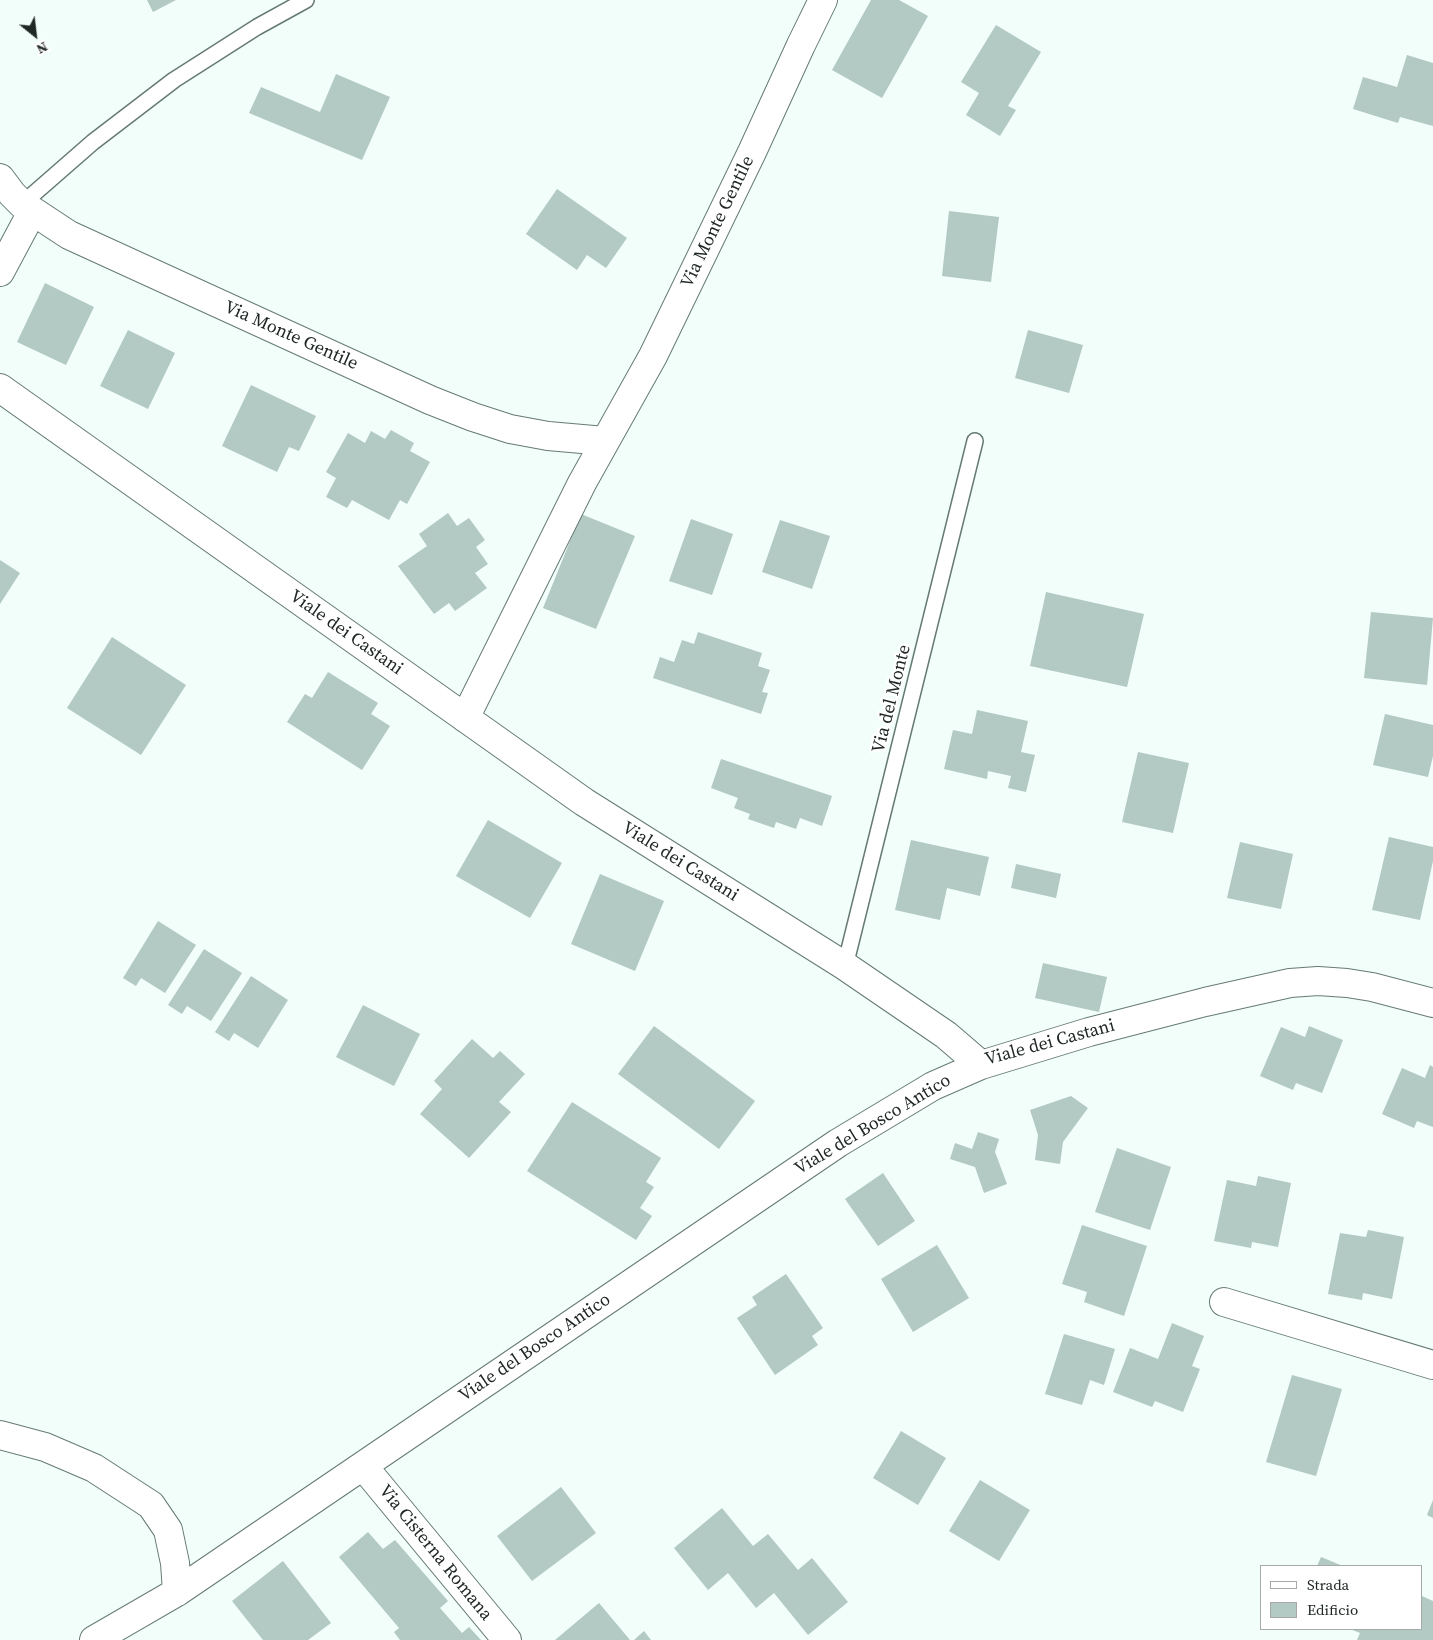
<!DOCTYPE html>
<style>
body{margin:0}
#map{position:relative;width:1433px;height:1640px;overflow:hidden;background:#f1fefa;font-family:"Source Serif 4",serif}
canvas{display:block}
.legend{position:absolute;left:1260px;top:1565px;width:162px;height:65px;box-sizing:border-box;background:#fff;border:1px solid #a6a9a8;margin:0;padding:6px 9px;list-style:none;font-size:15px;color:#202826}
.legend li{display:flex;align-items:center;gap:10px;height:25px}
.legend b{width:25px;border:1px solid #a6a9a8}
.north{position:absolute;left:10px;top:10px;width:50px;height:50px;-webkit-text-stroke:4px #fff;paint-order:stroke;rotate:151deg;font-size:14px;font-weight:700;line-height:20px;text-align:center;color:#202826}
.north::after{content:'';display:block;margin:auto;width:18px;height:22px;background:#202826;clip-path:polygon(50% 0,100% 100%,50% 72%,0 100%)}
</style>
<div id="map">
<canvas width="1433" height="1640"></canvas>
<ul class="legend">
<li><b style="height:6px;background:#fff"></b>Strada</li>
<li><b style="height:14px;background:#b3c9c3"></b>Edificio</li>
</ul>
<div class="north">N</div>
</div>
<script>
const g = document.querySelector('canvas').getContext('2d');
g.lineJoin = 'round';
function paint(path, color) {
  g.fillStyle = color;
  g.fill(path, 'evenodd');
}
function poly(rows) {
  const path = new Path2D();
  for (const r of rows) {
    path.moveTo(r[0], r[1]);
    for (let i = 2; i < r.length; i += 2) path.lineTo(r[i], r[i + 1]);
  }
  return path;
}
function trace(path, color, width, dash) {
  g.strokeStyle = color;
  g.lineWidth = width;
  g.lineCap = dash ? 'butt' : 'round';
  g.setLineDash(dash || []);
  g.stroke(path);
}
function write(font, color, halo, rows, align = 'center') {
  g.font = font + ' "Source Serif 4",serif';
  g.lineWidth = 5;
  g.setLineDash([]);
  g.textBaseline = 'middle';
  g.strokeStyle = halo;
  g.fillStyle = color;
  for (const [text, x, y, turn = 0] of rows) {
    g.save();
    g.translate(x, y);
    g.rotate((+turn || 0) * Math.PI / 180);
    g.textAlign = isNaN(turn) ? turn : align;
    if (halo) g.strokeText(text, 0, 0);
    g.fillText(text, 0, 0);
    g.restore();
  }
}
const building = poly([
 [147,0,176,0,153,12],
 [871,0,899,0,928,16,882,98,832,70],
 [996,25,1041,52,1008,106,1016,110,1000,136,966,115,979,93,961,82],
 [1407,55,1433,63,1433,126,1400,117,1398,123,1353,109,1363,77,1397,87],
 [336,74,390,97,362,160,249,113,261,87,320,112],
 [557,189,627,238,606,268,587,255,577,270,526,234],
 [949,211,999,217,991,282,942,276],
 [45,283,94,307,66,365,17,342],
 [128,330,175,353,148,409,100,386],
 [1028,330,1083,345,1069,393,1015,378],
 [251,385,316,416,299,451,289,447,277,472,222,446],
 [391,430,414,443,410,451,430,462,407,504,400,500,389,520,352,500,347,508,326,497,336,478,326,472,348,433,365,443,371,431,385,439],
 [448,513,457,526,469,518,485,540,476,547,488,564,475,573,487,588,455,611,449,603,434,614,398,566,427,546,419,534],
 [581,514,635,536,596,629,543,608],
 [691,519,733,534,712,595,669,581],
 [780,520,830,536,812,589,762,572],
 [0,560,20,573,0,604],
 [1046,592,1144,614,1127,687,1030,666],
 [1371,612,1433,618,1427,685,1364,678],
 [698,632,762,653,758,666,770,670,762,692,768,693,761,714,653,678,660,657,674,662,682,640,694,644],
 [112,637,186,685,141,755,67,708],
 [328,672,378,703,371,714,390,726,362,770,287,722,305,694,312,698],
 [977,710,1028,721,1021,752,1035,755,1026,792,1008,788,1011,776,988,771,987,779,944,769,953,730,972,734],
 [1385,714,1433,725,1433,756,1428,777,1373,765],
 [1138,752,1189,763,1173,833,1122,822],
 [721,759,832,796,822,826,800,818,796,829,776,822,774,828,748,819,750,814,734,808,738,798,711,788],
 [488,820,562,863,530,918,456,876],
 [1389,837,1433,847,1433,861,1420,920,1372,910],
 [911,840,989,857,980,896,947,888,940,920,895,910],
 [1240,842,1293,854,1281,909,1227,898],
 [1016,864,1061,874,1056,898,1011,888],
 [600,874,664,901,635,971,571,944],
 [158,921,196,945,165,993,141,978,136,986,123,978],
 [204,949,242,973,211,1021,187,1006,182,1014,168,1005],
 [1043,963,1107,977,1099,1012,1035,998],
 [251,976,288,1000,258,1048,234,1033,229,1041,215,1032],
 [363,1005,420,1034,394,1086,336,1057],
 [654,1026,755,1101,719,1149,618,1074],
 [1309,1026,1343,1040,1322,1093,1296,1083,1293,1090,1260,1076,1281,1027,1305,1037],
 [472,1039,493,1058,500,1051,525,1074,499,1102,511,1112,469,1158,420,1114,442,1089,434,1081],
 [1430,1065,1433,1067,1433,1127,1417,1121,1414,1128,1382,1114,1402,1068,1425,1078],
 [1071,1096,1088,1108,1063,1142,1060,1164,1035,1160,1038,1135,1030,1110],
 [572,1102,661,1158,646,1182,654,1187,640,1208,652,1216,636,1240,527,1171],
 [978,1132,999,1139,995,1152,1007,1184,984,1193,975,1167,950,1159,955,1143,972,1149],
 [1117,1148,1171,1167,1150,1230,1095,1212],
 [883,1173,915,1221,878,1246,845,1199],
 [1258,1176,1291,1183,1278,1247,1252,1242,1251,1248,1214,1241,1227,1180,1256,1186],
 [1082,1225,1147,1246,1124,1316,1084,1302,1087,1292,1062,1284],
 [1368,1230,1404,1237,1392,1299,1363,1293,1362,1300,1328,1294,1340,1233,1366,1237],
 [937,1245,969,1298,913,1332,881,1279],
 [786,1274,823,1328,812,1336,818,1345,775,1375,737,1318,757,1305,752,1297],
 [1172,1323,1204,1336,1192,1366,1200,1369,1183,1412,1155,1401,1152,1407,1113,1392,1130,1348,1158,1359],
 [1064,1334,1115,1349,1104,1385,1090,1380,1082,1405,1045,1394],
 [1292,1375,1342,1389,1316,1476,1266,1462],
 [901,1431,946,1458,918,1505,873,1478],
 [980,1480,1030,1510,999,1561,949,1531],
 [561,1487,596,1533,532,1581,497,1536],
 [1433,1500,1433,1518,1427,1515],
 [722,1508,753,1546,768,1534,798,1570,812,1558,848,1602,808,1635,774,1593,756,1608,728,1573,708,1590,674,1548],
 [368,1532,383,1549,395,1540,448,1601,440,1608,462,1633,469,1627,481,1640,400,1640,394,1632,399,1628,339,1557],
 [1321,1557,1343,1566,1317,1566],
 [283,1561,331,1623,308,1640,263,1640,232,1601],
 [1422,1596,1433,1601,1433,1640,1357,1640,1360,1633,1350,1629,1422,1629],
 [599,1603,630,1640,555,1640],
 [644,1631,651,1640,634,1640]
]);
const service = poly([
 [22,204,93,142,174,80,257,27,306,0],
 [845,966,975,441]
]);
const minor = poly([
 [0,178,12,194,22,204,69,235,430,400,473,417,510,429,548,436,605,441],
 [0,272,32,212],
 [0,388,584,802,845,966,946,1035,981,1065],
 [465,718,582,483,653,356,752,152,801,45,823,0],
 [1224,1302,1433,1365],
 [0,1435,45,1447,94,1468,151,1505,168,1530,175,1563,177,1592],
 [363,1466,507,1640],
 [94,1640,177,1592,838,1143,933,1086,981,1065,1089,1032,1205,1002,1290,983,1318,981,1347,983,1372,987,1433,1003]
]);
const streetNames = [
 ["Via Monte Gentile",718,222,-64],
 ["Via Monte Gentile",291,336,24],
 ["Viale dei Castani",346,633,35],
 ["Via del Monte",892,699,-76],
 ["Viale dei Castani",680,862,32],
 ["Viale dei Castani",1050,1043,-15],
 ["Viale del Bosco Antico",873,1125,-31],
 ["Viale del Bosco Antico",535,1348,-34],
 ["Via Cisterna Romana",435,1553,51]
];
paint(building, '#b3c9c3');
trace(service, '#667a75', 18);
trace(minor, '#667a75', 30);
trace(service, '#fff', 15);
trace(minor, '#fff', 28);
write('18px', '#202826', '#fff', streetNames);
</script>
